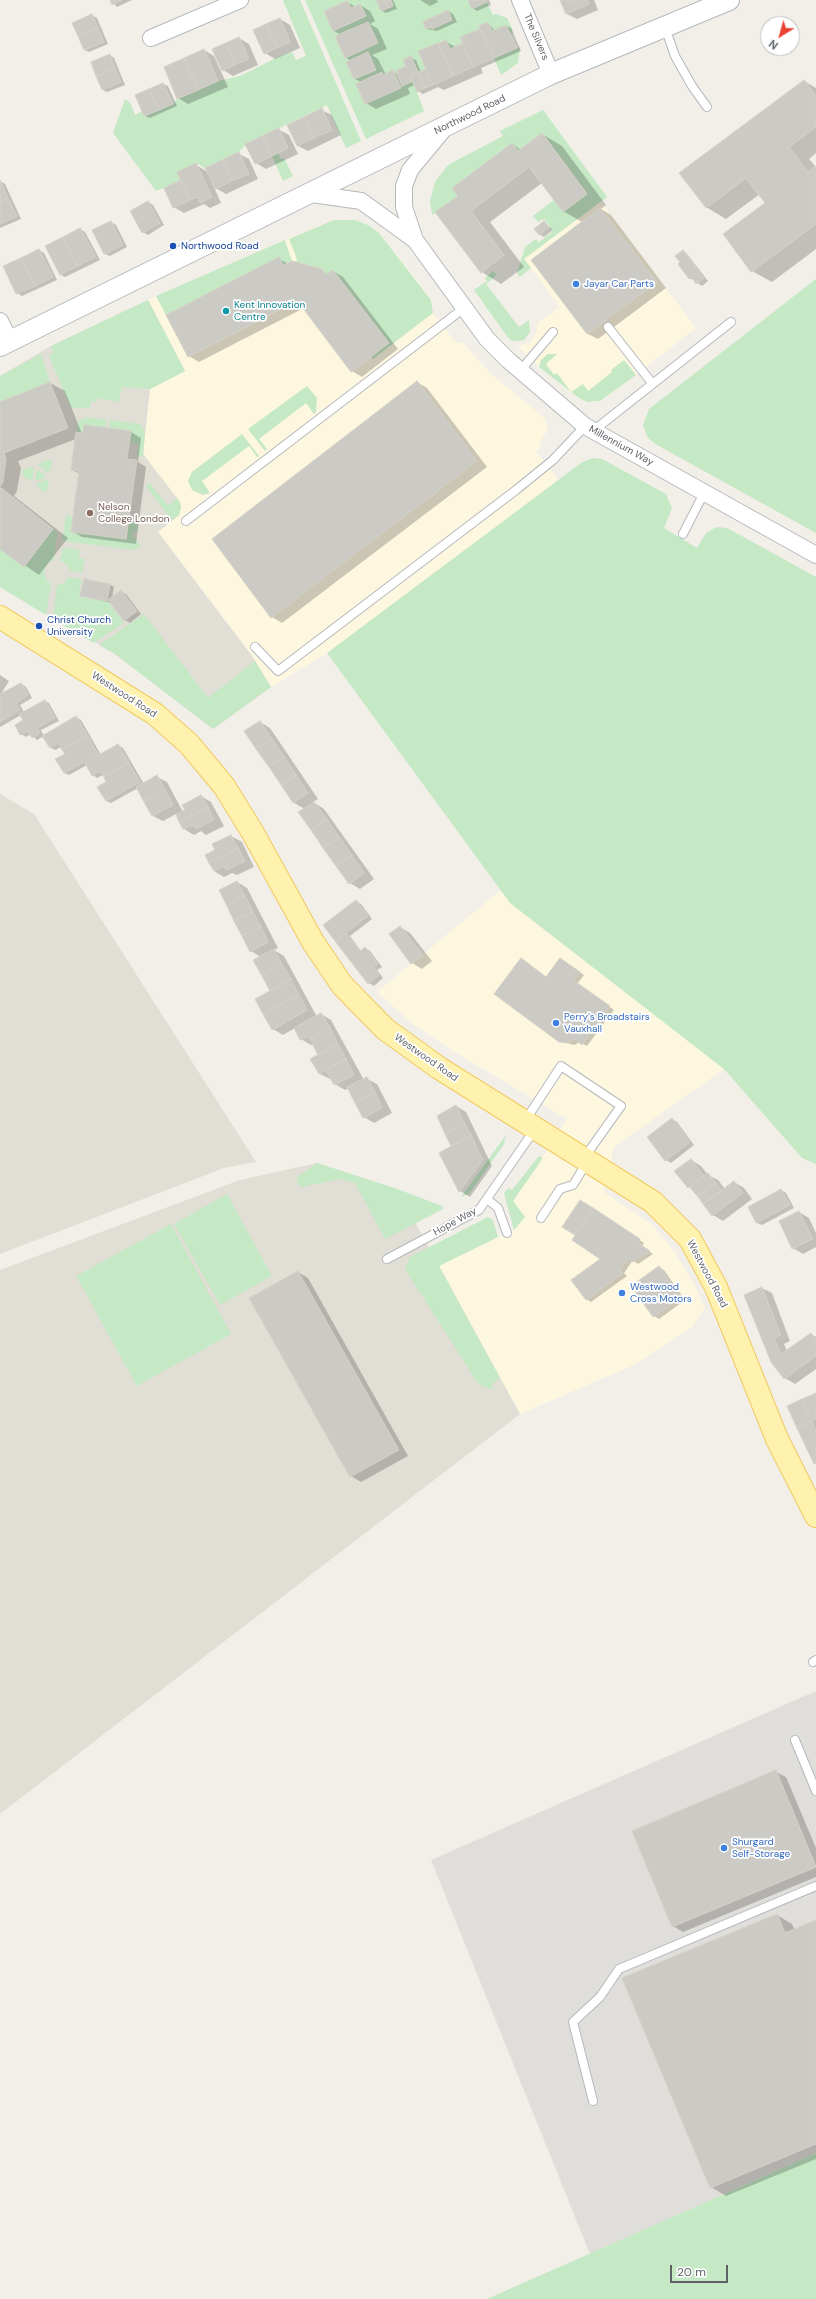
<!DOCTYPE html>
<style>
body{margin:0}
#map{position:relative;width:816px;height:2299px;overflow:hidden;background:#f1efe8;font-family:"DM Sans",sans-serif}
canvas{display:block}
.north{position:absolute;left:760px;top:16px;width:40px;height:40px;box-sizing:border-box;background:#fff;border:1px solid #bfc1c3;border-radius:50%;rotate:217deg;font-size:11px;font-weight:700;line-height:16px;text-align:center;color:#5f6368}
.north::after{content:'';display:block;margin:auto;width:14px;height:18px;background:#ea4335;clip-path:polygon(50% 0,100% 100%,50% 72%,0 100%)}
.scale{position:absolute;left:670px;top:2265px;width:58px;height:18px;box-sizing:border-box;border:2px solid #5f6368;border-top:0;padding-left:5px;font-size:12px;line-height:14px;white-space:nowrap;color:#5f6368;-webkit-text-stroke:3px #fff;paint-order:stroke}
</style>
<div id="map">
<canvas width="816" height="2299"></canvas>
<div class="north">N</div>
<div class="scale">20 m</div>
</div>
<script>
const g = document.querySelector('canvas').getContext('2d');
g.lineJoin = 'round';
function paint(path, color) {
  g.fillStyle = color;
  g.fill(path, 'evenodd');
}
function poly(rows) {
  const path = new Path2D();
  for (const r of rows) {
    path.moveTo(r[0], r[1]);
    for (let i = 2; i < r.length; i += 2) path.lineTo(r[i], r[i + 1]);
  }
  return path;
}
function trace(path, color, width, dash) {
  g.strokeStyle = color;
  g.lineWidth = width;
  g.lineCap = dash ? 'butt' : 'round';
  g.setLineDash(dash || []);
  g.stroke(path);
}
function write(font, color, halo, rows, align = 'center') {
  g.font = font + ' "DM Sans",sans-serif';
  g.lineWidth = 3.5;
  g.setLineDash([]);
  g.textBaseline = 'middle';
  g.strokeStyle = halo;
  g.fillStyle = color;
  for (const [text, x, y, turn = 0] of rows) {
    g.save();
    g.translate(x, y);
    g.rotate((+turn || 0) * Math.PI / 180);
    g.textAlign = isNaN(turn) ? turn : align;
    if (halo) g.strokeText(text, 0, 0);
    g.fillText(text, 0, 0);
    g.restore();
  }
}
const commercial = poly([
 [597,197,696,328,624,384,600,401,593,402,579,398,539,367,518,346,531,342,537,331,537,324,560,307,521,255],
 [334,220,355,220,368,225,379,233,423,288,431,300,433,313,456,343,463,343,491,374,545,418,548,429,539,444,541,447,536,451,559,480,327,653,271,687,252,656,158,532,179,515,159,476,143,454,150,389,185,371,148,300,285,240],
 [501,890,510,903,724,1069,614,1147,604,1192,650,1223,674,1251,693,1282,705,1308,691,1328,634,1365,520,1414,439,1266,514,1230,525,1217,513,1202,567,1119,453,1051,413,1024,377,992]
]);
const industrial = poly([
 [816,1691,816,2153,590,2254,431,1860]
]);
const education = poly([
 [148,300,185,371,150,389,143,454,177,498,181,507,179,515,158,532,252,656,271,687,213,729,115,654,0,587,0,376,51,346],
 [0,794,34,814,256,1162,224,1168,0,1254],
 [317,1163,397,1189,520,1414,0,1814,0,1270,240,1180]
]);
const green = poly([
 [283,0,300,0,361,141,346,148,327,105,246,144,239,152,205,168,196,163,181,180,156,191,113,133,125,99,131,104,135,115,142,111,145,116,173,104,177,99,218,81,240,76,280,56,292,52,296,60,306,56],
 [305,0,376,0,381,11,393,6,391,0,486,0,493,15,496,14,507,18,514,33,511,34,506,25,492,31,488,22,480,29,460,37,463,43,450,49,437,43,418,51,426,69,411,76,424,111,366,139],
 [347,1,351,8,360,4,366,16,333,31,324,11],
 [368,22,377,43,345,58,335,37],
 [368,52,376,70,354,79,346,62],
 [393,71,401,88,365,104,356,84,382,72,383,75],
 [520,47,518,63,501,75,494,58],
 [543,110,607,197,524,259,531,268,520,277,517,273,525,247,536,239,539,242,553,231,544,219,538,222,533,216,554,200,563,212,587,193,542,133,518,151,512,143,452,188,458,196,432,215,430,201,435,182,448,165,503,136,500,131],
 [278,153,281,159,284,158,293,176,283,181,272,156],
 [334,220,355,220,368,225,379,233,431,300,433,313,373,359,371,357,388,343,333,270,326,275,322,269,296,262,297,259,289,239],
 [285,240,292,261,283,265,279,258,166,315,156,296],
 [493,271,497,275,486,284,519,327,529,320,530,332,524,340,514,341,509,339,474,290,487,281,485,278],
 [816,279,816,533,657,445,648,438,643,425,649,409],
 [148,300,185,371,150,389,122,387,119,402,97,398,96,402,91,401,90,408,71,408,49,356,53,353,51,346],
 [41,354,50,382,0,402,0,376],
 [548,354,557,354,546,364,554,375,557,373,571,392,583,384,588,391,612,372,611,370,624,360,636,375,600,401,587,402,579,398,539,367,541,360],
 [307,386,317,398,316,412,314,414,306,403,259,439,267,449,265,451,248,429],
 [86,417,107,420,105,428,83,433,76,432,79,421],
 [110,420,140,424,145,432,143,457,137,456,138,445,130,443,131,431,109,428],
 [242,434,259,456,257,457,249,446,202,481,210,493,203,495,192,490,188,481,192,472],
 [592,458,602,459,666,494,672,508,664,528,697,548,706,533,711,530,717,527,727,528,816,577,816,1164,802,1158,724,1069,510,903,327,653,581,463],
 [45,460,51,460,52,464,51,469,48,473,38,465],
 [29,467,34,468,32,481,24,477,22,471],
 [37,469,46,476,41,480,35,480],
 [47,479,49,484,47,490,45,492,42,492,36,484],
 [150,483,168,506,177,498,180,502,181,507,179,515,172,520,146,486],
 [66,515,73,516,71,532,126,539,129,520,134,520,139,528,132,534,141,546,135,550,62,541],
 [53,529,57,533,54,560,48,563,44,571,46,579,51,584,46,615,0,587,0,549,24,567],
 [70,548,80,550,79,558,85,559,82,573,70,571,67,565,60,560,63,549],
 [68,577,82,579,79,597,108,601,124,623,94,643,53,619,57,585,64,583],
 [144,614,208,698,255,661,271,687,213,729,115,654,99,645],
 [506,1135,504,1144,469,1194,461,1197],
 [539,1156,543,1158,513,1201,525,1217,514,1230,504,1193,509,1188,512,1190],
 [317,1163,397,1189,442,1206,443,1209,385,1239,355,1183,340,1179,302,1187,299,1185,296,1178],
 [227,1194,272,1276,220,1305,174,1224],
 [488,1217,493,1220,498,1237,439,1266,500,1378,491,1385,494,1390,479,1385,405,1269,410,1257],
 [171,1224,231,1334,137,1386,76,1276],
 [816,2153,816,2299,487,2299,720,2196]
]);
const shadow = poly([
 [111,0,132,0,117,7],
 [377,0,393,0,397,9,386,13,382,11],
 [420,0,437,0,438,2,430,6],
 [469,0,489,0,491,5,477,11,472,8],
 [561,0,594,0,598,10,577,19,567,14],
 [347,2,356,7,360,5,370,11,375,21,370,24,378,29,387,49,372,55,378,59,386,75,393,72,398,75,407,67,411,58,416,60,421,72,427,69,446,42,456,47,464,43,462,38,482,29,488,23,495,31,506,26,511,28,521,51,481,68,483,73,444,90,438,87,423,94,418,91,415,85,408,88,410,94,376,109,366,103,361,82,355,79,348,62,351,61,345,57,341,35,334,31],
 [448,11,453,14,457,22,437,31,427,29,424,22],
 [92,15,97,18,108,44,89,52,85,50],
 [280,19,290,25,300,48,275,59,265,53],
 [239,38,249,44,258,65,233,76,223,70],
 [204,50,214,56,228,87,188,104,178,98],
 [110,55,114,58,125,85,107,92,103,90],
 [804,81,816,88,816,153,809,159,816,167,816,249,772,282,752,271,766,203,760,194,726,219,706,207],
 [163,84,168,86,177,106,150,118,145,116,136,95],
 [321,110,332,115,341,135,308,151,298,146,288,126],
 [278,129,289,135,298,154,266,169,256,163],
 [542,134,562,146,606,205,601,209,611,215,666,288,598,339,588,334,582,222,563,211,542,183,490,222,524,267,501,284,482,272,459,196,512,144,521,150],
 [239,154,249,159,258,179,226,194,214,187,221,203,210,208,204,204,184,213,174,207,182,180,196,165,208,172],
 [0,181,5,184,21,219,0,228],
 [148,202,153,205,164,225,148,235,143,232],
 [111,222,116,225,127,247,110,256,105,254,93,231],
 [544,222,553,230,544,237,539,234],
 [80,229,85,232,100,260,65,277,61,275],
 [39,250,44,253,57,280,22,296,17,293],
 [683,251,687,254,708,281,702,286,690,278,681,263],
 [279,259,289,264,321,270,329,275,333,271,343,277,398,349,362,377,352,371,306,310,302,309,199,362,189,356],
 [417,382,427,388,487,467,282,623,272,617],
 [50,383,65,391,82,434,131,432,141,438,138,462,146,467,136,544,82,537,72,531,80,474,72,470,76,439,18,461,21,468,17,491,14,496,68,538,39,575,0,548,0,403],
 [109,584,114,587,112,598,121,592,126,594,141,614,130,623,125,620,111,603,81,595],
 [0,675,9,681,1,694,21,684,26,687,32,698,20,705,24,712,45,701,49,703,59,721,41,730,44,736,76,717,81,720,101,755,118,745,123,748,144,784,157,777,167,782,183,812,201,796,211,802,224,826,206,835,201,831,194,835,184,829,176,814,163,821,153,816,138,788,111,803,106,801,108,783,103,775,97,778,93,775,87,765,69,775,64,773,66,755,61,747,55,750,51,748,44,736,37,740,31,734,26,737,21,734,16,725,24,721,21,715,0,727],
 [260,722,270,728,318,799,313,802,324,809,374,879,360,889,350,883,305,809,294,803,246,731],
 [231,836,242,842,254,867,237,875,232,873,224,877,214,871,216,851,213,845],
 [237,882,247,888,278,948,274,950,284,956,317,1017,321,1014,331,1020,364,1080,367,1079,377,1084,392,1113,374,1123,364,1117,349,1088,345,1090,335,1084,332,1078,330,1079,320,1074,319,1055,313,1044,311,1045,301,1039,295,1028,283,1035,273,1029,272,991,261,957,251,951],
 [356,901,361,904,372,919,350,936,361,951,365,948,370,951,382,967,377,970,383,978,374,986,369,983,325,926],
 [400,927,410,933,432,961,422,969,412,963],
 [526,962,547,978,565,962,584,975,577,984,614,1010,587,1046,580,1042,574,1045,559,1041],
 [456,1106,466,1112,492,1166,470,1197,460,1191,440,1154,452,1147,438,1116],
 [672,1119,677,1122,694,1145,671,1163,666,1160,649,1137],
 [691,1160,701,1166,708,1175,718,1180,725,1189,734,1182,744,1188,752,1199,723,1221,713,1215,676,1171],
 [781,1190,786,1193,794,1208,762,1225,757,1223,749,1207],
 [591,1207,644,1243,642,1246,653,1254,638,1264,633,1260,624,1273,627,1276,591,1302,586,1299,602,1259,577,1235,564,1227],
 [799,1212,809,1218,816,1233,816,1247,803,1254,793,1248],
 [659,1267,664,1270,685,1300,659,1319,654,1316],
 [298,1272,308,1278,408,1456,361,1482,351,1476,251,1298],
 [762,1288,772,1293,790,1341,784,1344,787,1351,811,1334,816,1337,816,1369,795,1384,785,1378,772,1361],
 [816,1394,816,1464,789,1406],
 [776,1772,786,1777,816,1848,816,1877,683,1932,673,1926],
 [777,1915,792,1924,795,1930,816,1922,816,2159,726,2196,711,2187]
]);
const building = poly([
 [110,0,122,0,112,5,110,0],
 [376,0,385,0,388,8,381,11,376,0],
 [385,0,391,0,393,6,388,8,385,0],
 [471,0,486,0,487,2,472,9,468,1,471,0],
 [560,0,587,0,589,4,566,14,560,0],
 [347,1,351,8,360,4,366,16,333,31,324,11,347,1],
 [448,10,452,20,432,29,427,20,448,10],
 [92,14,98,28,78,36,72,23,92,14],
 [280,18,290,42,277,48,266,24,280,18],
 [427,20,431,27,426,29,423,22,427,20],
 [368,22,378,43,345,58,335,36,368,22],
 [488,22,492,31,506,25,517,48,494,58,479,26,488,22],
 [266,24,277,48,264,54,253,30,266,24],
 [98,28,104,42,84,50,78,36,98,28],
 [480,29,494,58,473,67,460,37,480,29],
 [239,37,249,59,235,65,226,43,239,37],
 [446,40,450,49,463,43,473,67,453,76,438,44,446,40],
 [226,43,235,65,222,71,212,49,226,43],
 [438,43,453,76,433,85,418,51,438,43],
 [204,49,218,81,198,90,184,58,204,49],
 [368,52,376,70,354,79,346,62,368,52],
 [110,54,115,68,96,76,91,62,110,54],
 [411,56,418,72,410,76,413,81,402,86,396,71,406,66,403,60,411,56],
 [184,58,198,90,177,99,164,67,184,58],
 [115,68,121,82,102,90,96,76,115,68],
 [426,69,433,85,425,88,418,72,426,69],
 [393,70,401,88,365,104,356,84,382,72,383,75,393,70],
 [418,72,425,88,417,92,410,76,418,72],
 [804,80,816,96,816,127,789,147,808,172,816,166,816,224,751,272,723,234,765,203,746,178,706,208,679,173,804,80],
 [163,83,173,104,159,110,149,89,163,83],
 [149,89,159,110,144,116,135,95,149,89],
 [322,108,332,130,314,138,304,117,322,108],
 [304,117,314,138,297,146,287,125,304,117],
 [279,128,288,148,272,156,262,136,279,128],
 [542,133,587,194,563,212,529,167,471,211,504,255,481,273,435,212,458,196,452,188,512,143,518,151,542,133],
 [262,136,272,156,255,164,245,144,262,136],
 [239,152,249,174,232,181,222,160,239,152],
 [222,160,232,181,215,189,205,168,222,160],
 [196,163,212,197,200,203,197,197,190,200,177,172,196,163],
 [0,180,8,198,0,202,0,180],
 [181,180,190,200,173,208,164,188,181,180],
 [8,198,17,216,0,224,0,202,8,198],
 [148,201,160,223,142,233,130,211,148,201],
 [600,208,657,282,587,334,531,260,600,208],
 [111,221,123,245,104,254,92,230,111,221],
 [544,221,549,227,539,235,534,229,544,221],
 [80,228,96,257,78,266,63,237,80,228],
 [63,237,78,266,60,275,45,246,63,237],
 [39,249,53,277,35,286,21,258,39,249],
 [683,250,704,278,696,284,692,277,689,279,678,264,680,262,675,256,683,250],
 [279,257,283,265,292,261,322,269,326,275,333,270,389,343,351,372,302,307,291,304,188,357,166,315,279,257],
 [21,258,35,286,16,294,3,266,21,258],
 [417,381,477,461,271,618,212,539,417,381],
 [50,382,68,428,4,453,6,459,3,482,0,486,0,402,50,382],
 [84,425,131,431,127,459,137,460,126,539,71,532,79,471,71,470,76,432,83,433,84,425],
 [0,487,53,529,24,567,0,549,0,487],
 [84,579,110,584,107,601,80,596,84,579],
 [121,590,137,611,124,621,108,600,121,590],
 [21,683,28,695,16,703,20,710,0,722,0,694,21,683],
 [45,700,55,718,37,728,40,733,32,738,28,731,20,735,15,725,23,720,19,714,45,700],
 [76,716,87,735,62,750,58,743,50,748,42,736,76,716],
 [260,721,272,739,256,749,244,731,260,721],
 [87,735,98,754,64,773,55,759,65,754,62,750,87,735],
 [272,739,284,757,269,767,256,749,272,739],
 [118,744,129,763,104,777,100,771,92,776,85,763,118,744],
 [284,757,296,775,281,785,269,767,284,757],
 [129,763,140,782,106,801,97,787,106,782,104,777,129,763],
 [157,775,165,790,144,802,136,787,157,775],
 [296,775,308,793,293,803,281,785,296,775],
 [165,790,173,805,152,816,144,802,165,790],
 [201,795,208,807,179,822,176,814,185,810,182,805,201,795],
 [314,802,327,819,311,830,298,812,314,802],
 [208,807,214,820,196,829,193,825,183,829,179,822,208,807],
 [327,819,339,837,323,848,311,830,327,819],
 [231,835,238,848,209,863,205,855,215,850,212,844,231,835],
 [339,837,352,855,336,866,323,848,339,837],
 [238,848,245,861,226,870,224,866,214,871,209,863,238,848],
 [352,855,364,873,349,884,336,866,352,855],
 [237,881,245,896,227,906,219,890,237,881],
 [245,896,253,912,234,921,227,906,245,896],
 [356,900,368,916,335,941,323,925,356,900],
 [253,912,261,927,242,936,234,921,253,912],
 [400,926,423,955,411,964,389,934,400,926],
 [261,927,268,942,250,952,242,936,261,927],
 [346,933,360,951,365,947,378,964,373,967,379,975,368,984,335,941,346,933],
 [274,949,282,964,262,976,253,960,274,949],
 [521,958,546,977,560,958,580,972,573,980,610,1006,582,1045,575,1039,569,1043,559,1042,494,994,521,958],
 [282,964,291,979,270,991,262,976,282,964],
 [291,979,299,995,263,1014,255,999,291,979],
 [299,995,307,1010,272,1030,263,1014,299,995],
 [321,1013,330,1028,310,1039,308,1036,300,1040,294,1028,321,1013],
 [330,1028,338,1044,318,1055,310,1039,330,1028],
 [338,1044,346,1059,319,1074,310,1059,338,1044],
 [346,1059,354,1075,334,1085,326,1070,346,1059],
 [367,1077,375,1092,355,1103,347,1087,367,1077],
 [375,1092,382,1108,363,1118,355,1103,375,1092],
 [456,1105,465,1124,445,1134,437,1116,456,1105],
 [672,1118,690,1142,665,1161,647,1137,672,1118],
 [465,1124,471,1135,451,1146,445,1134,465,1124],
 [471,1135,483,1160,459,1192,439,1153,471,1135],
 [691,1159,704,1176,688,1188,674,1171,691,1159],
 [708,1173,716,1183,698,1196,690,1187,708,1173],
 [734,1181,743,1193,712,1216,703,1204,734,1181],
 [716,1183,722,1191,703,1204,698,1196,716,1183],
 [781,1189,790,1205,756,1223,748,1207,781,1189],
 [580,1200,593,1208,575,1235,562,1227,580,1200],
 [593,1208,640,1239,638,1243,650,1251,633,1262,628,1258,620,1270,623,1273,586,1300,571,1280,600,1259,572,1240,593,1208],
 [799,1211,813,1239,792,1249,779,1221,799,1211],
 [659,1266,681,1297,653,1317,631,1286,659,1266],
 [298,1271,399,1450,350,1477,249,1298,298,1271],
 [762,1287,781,1335,774,1338,781,1354,811,1333,816,1340,816,1356,784,1379,771,1362,744,1295,762,1287],
 [816,1393,816,1419,812,1421,802,1399,816,1393],
 [802,1399,812,1421,797,1428,787,1406,802,1399],
 [812,1421,816,1431,816,1463,814,1464,797,1428,812,1421],
 [776,1770,816,1867,672,1927,632,1831,776,1770],
 [777,1914,785,1933,816,1920,816,2144,710,2188,622,1978,777,1914]
]);
const service = poly([
 [665,27,675,56,692,86,707,107],
 [608,327,652,383],
 [520,371,553,332],
 [593,431,731,322],
 [186,521,464,308],
 [683,534,704,493],
 [255,647,278,671,516,490,553,460,585,426],
 [525,1121,561,1066,621,1106,584,1158],
 [487,1199,498,1208,507,1233],
 [541,1218,560,1189,573,1185,587,1162],
 [387,1259,479,1210,535,1129],
 [813,1662,816,1660],
 [795,1740,816,1791],
 [593,2101,573,2022,600,1997,619,1969,816,1886]
]);
const minor = poly([
 [520,0,551,74],
 [151,38,240,0],
 [312,194,361,201,415,240,487,339,508,360,585,426,816,555],
 [415,240,404,207,404,186,410,170,443,130],
 [0,321,10,341]
]);
const tertiary = poly([
 [0,346,551,74,729,0]
]);
const primary = poly([
 [0,617,155,714,189,744,224,786,253,833,313,942,342,985,385,1029,439,1068,653,1202,690,1239,716,1287,777,1439,816,1516]
]);
const markers = [
 [173,246,4,"#1a4fb4"],
 [576,284,4,"#3f7fe0"],
 [226,311,4,"#0f9aa8"],
 [90,513,4,"#8d6e63"],
 [39,626,4,"#1a4fb4"],
 [556,1023,4,"#3f7fe0"],
 [622,1293,4,"#3f7fe0"],
 [724,1848,4,"#3f7fe0"]
];
const streetNames = [
 ["The Silvers",536,37,67],
 ["Northwood Road",470,115,-26],
 ["Millennium Way",621,446,29],
 ["Westwood Road",124,695,33],
 ["Westwood Road",426,1058,35],
 ["Hope Way",455,1222,-29],
 ["Westwood Road",707,1274,62]
];
const transitNames = [
 ["Northwood Road",181,246],
 ["Christ Church",47,620],
 ["University",47,632]
];
const shopNames = [
 ["Jayar Car Parts",584,284],
 ["Perry's Broadstairs",564,1017],
 ["Vauxhall",564,1029],
 ["Westwood",630,1287],
 ["Cross Motors",630,1299],
 ["Shurgard",732,1842],
 ["Self-Storage",732,1854]
];
const cultureNames = [
 ["Kent Innovation",234,305],
 ["Centre",234,317]
];
const educationNames = [
 ["Nelson",98,507],
 ["College London",98,519]
];
paint(commercial, '#fef7e0');
paint(industrial, '#e0deda');
paint(education, '#e1ded6');
paint(green, '#c5e8c5');
paint(shadow, '#0003');
paint(building, '#cccac5');
trace(building, '#d6d1c6', 1);
trace(service, '#b5b8bc', 10);
trace(minor, '#b5b8bc', 18);
trace(tertiary, '#b5b8bc', 22);
trace(primary, '#f2c960', 24);
trace(service, '#fff', 8);
trace(minor, '#fff', 16);
trace(tertiary, '#fff', 20);
trace(primary, '#fff2af', 22);
for (const [x, y, r, color] of markers) {
  const dot = new Path2D();
  dot.arc(x, y, r, 0, 2 * Math.PI);
  g.fillStyle = color;
  g.fill(dot);
  trace(dot, '#fff', 1.5);
}
write('10px', '#5f6368', '#fff', streetNames);
write('10px', '#164399', '#fff', transitNames, 'left');
write('10px', '#366cbe', '#fff', shopNames, 'left');
write('10px', '#0d838f', '#fff', cultureNames, 'left');
write('10px', '#785e54', '#fff', educationNames, 'left');
</script>
